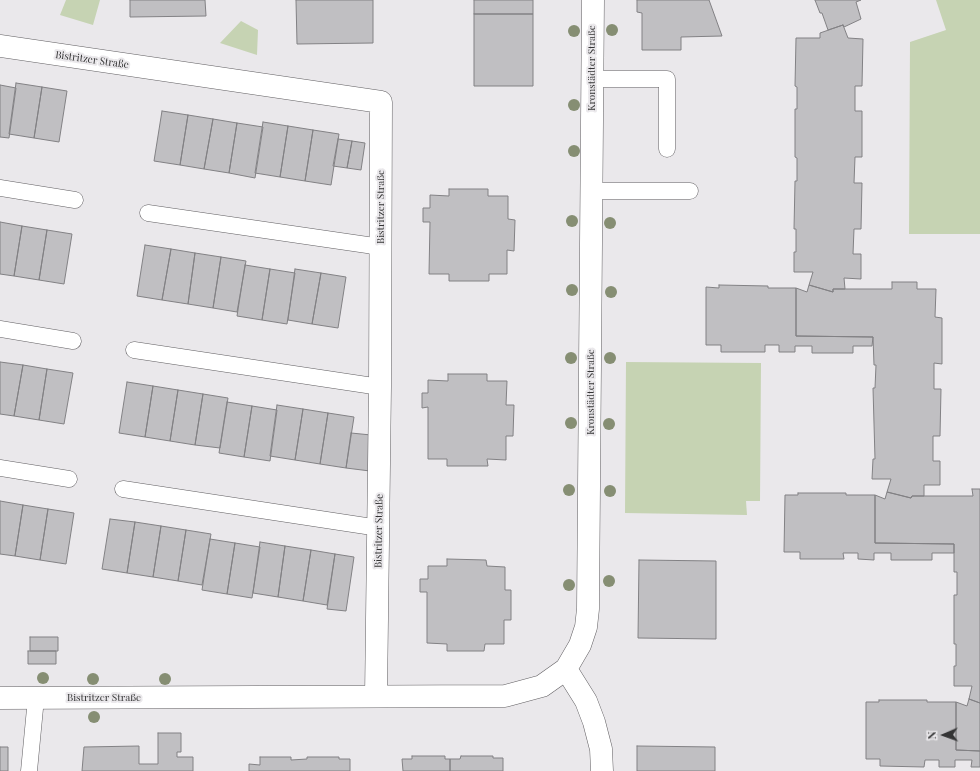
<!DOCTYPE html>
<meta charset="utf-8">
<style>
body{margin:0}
#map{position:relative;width:980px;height:771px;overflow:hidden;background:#eae8eb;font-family:"Playfair Display",serif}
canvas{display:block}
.north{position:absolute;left:924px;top:715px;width:40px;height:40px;-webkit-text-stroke:3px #eae8eb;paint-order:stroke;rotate:268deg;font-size:11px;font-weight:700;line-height:16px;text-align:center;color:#343435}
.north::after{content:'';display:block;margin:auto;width:14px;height:18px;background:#343435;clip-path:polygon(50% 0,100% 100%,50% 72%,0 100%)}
</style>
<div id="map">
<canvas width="980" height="771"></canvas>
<div class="north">N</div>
</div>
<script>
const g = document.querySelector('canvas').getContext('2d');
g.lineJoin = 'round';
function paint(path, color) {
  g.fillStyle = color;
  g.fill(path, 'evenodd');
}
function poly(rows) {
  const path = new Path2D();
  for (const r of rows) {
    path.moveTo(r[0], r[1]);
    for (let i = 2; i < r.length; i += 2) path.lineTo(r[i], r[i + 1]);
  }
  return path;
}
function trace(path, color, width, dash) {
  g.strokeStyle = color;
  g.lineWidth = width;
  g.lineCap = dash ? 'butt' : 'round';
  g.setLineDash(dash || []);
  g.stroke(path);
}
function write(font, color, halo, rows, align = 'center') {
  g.font = font + ' "Playfair Display",serif';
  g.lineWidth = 4;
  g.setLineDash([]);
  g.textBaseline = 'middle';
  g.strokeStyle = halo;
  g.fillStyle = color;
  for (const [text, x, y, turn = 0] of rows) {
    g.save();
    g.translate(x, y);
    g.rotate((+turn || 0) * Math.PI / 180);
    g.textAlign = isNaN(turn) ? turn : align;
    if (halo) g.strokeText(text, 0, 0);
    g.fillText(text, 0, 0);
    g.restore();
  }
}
const green = poly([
 [66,0,100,0,93,25,60,15],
 [936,0,980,0,980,234,909,234,910,42,946,30],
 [241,21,258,30,257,55,220,43],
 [626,362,761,363,760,501,746,501,747,515,625,513]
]);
const building = poly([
 [130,0,205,0,206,16,130,17,130,0],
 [296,0,373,0,373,43,297,44,296,0],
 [474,0,533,0,533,14,474,14,474,0],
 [637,0,709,0,722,36,681,37,681,50,642,50,642,13,637,12,637,0],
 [815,0,861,0,856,2,861,19,844,27,843,25,828,30,822,13,820,13,815,0],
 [474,14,533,14,533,86,474,86,474,14],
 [843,25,848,38,863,39,862,86,855,86,855,111,862,111,862,157,855,157,854,183,862,183,861,229,854,229,853,254,861,254,861,279,844,278,845,289,833,289,833,292,809,285,813,272,794,272,794,252,796,252,796,229,794,229,795,181,797,181,797,158,795,157,795,109,797,109,797,87,795,86,796,38,820,38,820,33,843,25],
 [16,83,42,87,34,138,9,134,16,83],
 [0,85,16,88,9,138,0,137,0,85],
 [42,87,67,91,59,142,34,138,42,87],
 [162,111,188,115,180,165,154,161,162,111],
 [188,115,213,119,204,169,180,165,188,115],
 [213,119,237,123,229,173,204,169,213,119],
 [263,122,288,126,280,177,255,173,263,122],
 [237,123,263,127,255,178,229,173,237,123],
 [288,126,313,130,305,181,280,177,288,126],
 [313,130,339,134,331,185,305,181,313,130],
 [338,139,352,141,347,168,333,166,338,139],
 [352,141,365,143,361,170,347,168,352,141],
 [449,189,488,189,488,196,508,196,508,219,515,220,514,251,507,250,507,274,489,274,489,281,449,281,449,274,429,274,430,222,423,222,423,208,430,208,430,195,449,196,449,189],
 [0,222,22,226,14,276,0,274,0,222],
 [22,226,47,230,39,280,14,276,22,226],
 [47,230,72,234,64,284,39,280,47,230],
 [145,245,171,249,162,300,137,296,145,245],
 [171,249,195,253,188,304,162,300,171,249],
 [195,253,221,257,213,308,188,304,195,253],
 [221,257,246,261,237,312,213,308,221,257],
 [245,265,270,269,262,320,237,316,245,265],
 [270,269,295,273,287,324,262,320,270,269],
 [295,269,321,273,312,324,288,320,295,269],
 [321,273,346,277,338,328,312,324,321,273],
 [892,282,917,282,917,289,936,289,935,317,942,318,942,364,934,363,934,389,941,389,940,436,933,436,933,461,940,461,940,485,924,485,924,496,912,496,911,498,887,492,891,479,872,479,873,459,875,459,873,388,875,388,876,365,874,365,873,337,796,336,796,288,807,292,809,285,833,292,833,289,892,289,892,282],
 [719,285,768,286,768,288,796,288,796,336,873,337,872,346,853,346,853,353,812,353,812,346,795,346,795,352,779,352,779,345,765,345,765,352,721,352,721,345,706,345,706,287,719,288,719,285],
 [0,362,23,365,14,416,0,414,0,362],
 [23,365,47,369,39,420,14,416,23,365],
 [47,369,73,373,64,424,39,420,47,369],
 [448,374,487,374,487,381,507,381,506,405,514,405,513,436,506,436,506,460,487,459,488,466,447,466,447,459,428,459,428,407,422,408,422,393,428,393,428,380,448,381,448,374],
 [127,382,153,386,145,437,119,433,127,382],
 [153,386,178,390,170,441,145,437,153,386],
 [178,390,203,394,195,445,170,441,178,390],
 [203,394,228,398,220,448,195,445,203,394],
 [227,402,252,406,244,457,219,453,227,402],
 [277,405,303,409,295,460,270,456,277,405],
 [252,406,277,410,270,461,244,457,252,406],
 [303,409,328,413,320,464,295,460,303,409],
 [328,413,354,417,346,468,320,464,328,413],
 [351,433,371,435,370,471,346,468,351,433],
 [972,489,980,489,980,703,969,699,972,686,954,686,954,666,956,666,956,644,954,644,954,595,957,595,957,572,954,572,954,544,875,543,875,495,885,499,887,492,911,498,912,496,973,496,972,489],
 [798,493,846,493,846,495,875,495,875,543,954,544,954,553,932,553,932,560,891,560,891,553,874,553,874,560,858,559,858,553,843,553,844,559,800,559,800,552,784,552,785,495,798,495,798,493],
 [0,501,23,505,15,556,0,554,0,501],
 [23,505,48,509,40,560,15,556,23,505],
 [48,509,74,513,66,564,40,560,48,509],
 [110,519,135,522,127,573,102,569,110,519],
 [135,522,161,526,153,577,127,573,135,522],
 [161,526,186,530,178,581,153,577,161,526],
 [186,530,211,534,202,585,178,581,186,530],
 [210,539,235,543,227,594,202,590,210,539],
 [260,542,285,546,278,597,253,593,260,542],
 [235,543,260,547,252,598,227,594,235,543],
 [285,546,311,550,303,601,278,597,285,546],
 [311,550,335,554,327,605,303,601,311,550],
 [335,554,354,557,346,611,327,609,335,554],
 [447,559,486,560,487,566,505,567,505,590,511,590,511,620,504,620,504,644,485,644,484,651,447,651,447,644,427,643,427,592,420,592,420,579,428,579,428,566,447,566,447,559],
 [639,560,716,561,716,639,638,638,639,560],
 [30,637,58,637,58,651,30,651,30,637],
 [28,651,56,651,56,664,28,664,28,651],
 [969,699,980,703,980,751,956,750,956,702,967,706,969,699],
 [879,700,927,700,927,702,956,702,956,750,980,751,980,767,971,767,972,760,955,760,955,767,939,767,939,760,925,760,924,767,880,766,880,759,866,759,866,702,879,702,879,700],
 [158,733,181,733,181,752,177,752,177,757,193,757,193,771,82,771,84,747,139,746,139,764,158,764,158,733],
 [637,746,715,747,715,771,637,771,637,746],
 [0,747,8,747,8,771,0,771,0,747],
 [412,756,445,756,445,759,450,759,450,771,403,771,402,759,412,759,412,756],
 [461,756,493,756,493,758,503,758,503,771,450,771,450,759,460,759,461,756],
 [260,757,291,757,291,760,307,759,307,757,339,757,339,759,350,759,350,771,249,771,249,764,260,765,260,757]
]);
const service = poly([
 [592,79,667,79,667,149],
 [0,188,75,200],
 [591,191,690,191],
 [148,213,381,247],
 [0,329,73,341],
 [134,350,380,387],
 [0,468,69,479],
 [123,489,379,528],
 [29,771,36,698]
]);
const minor = poly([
 [0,46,381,102,380,387,376,696],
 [566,669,586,701,594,722,601,749,602,771],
 [0,698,505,696,542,686,566,669,580,645,586,627,588,609,593,0]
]);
const trees = [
 [612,30],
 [574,31],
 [574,105],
 [574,151],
 [572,221],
 [610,223],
 [572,290],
 [611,292],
 [571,358],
 [610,358],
 [571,423],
 [609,424],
 [569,490],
 [610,491],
 [609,581],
 [569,585],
 [43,678],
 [93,679],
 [165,679],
 [94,717]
];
const streetNames = [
 ["Bistritzer Straße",92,60,8],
 ["Kronstädter Straße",592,68,-90],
 ["Bistritzer Straße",381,207,-90],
 ["Kronstädter Straße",591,392,-90],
 ["Bistritzer Straße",379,531,-89],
 ["Bistritzer Straße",104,698]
];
paint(green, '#c6d3b3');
paint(building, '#c0bfc2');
trace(building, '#828184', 1);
trace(service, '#615f62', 17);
trace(minor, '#615f62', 23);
trace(service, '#fff', 16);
trace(minor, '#fff', 22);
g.fillStyle = '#868e73';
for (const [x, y] of trees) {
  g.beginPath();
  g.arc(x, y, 6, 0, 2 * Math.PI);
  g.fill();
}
write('10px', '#343435', '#eae8eb', streetNames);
</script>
